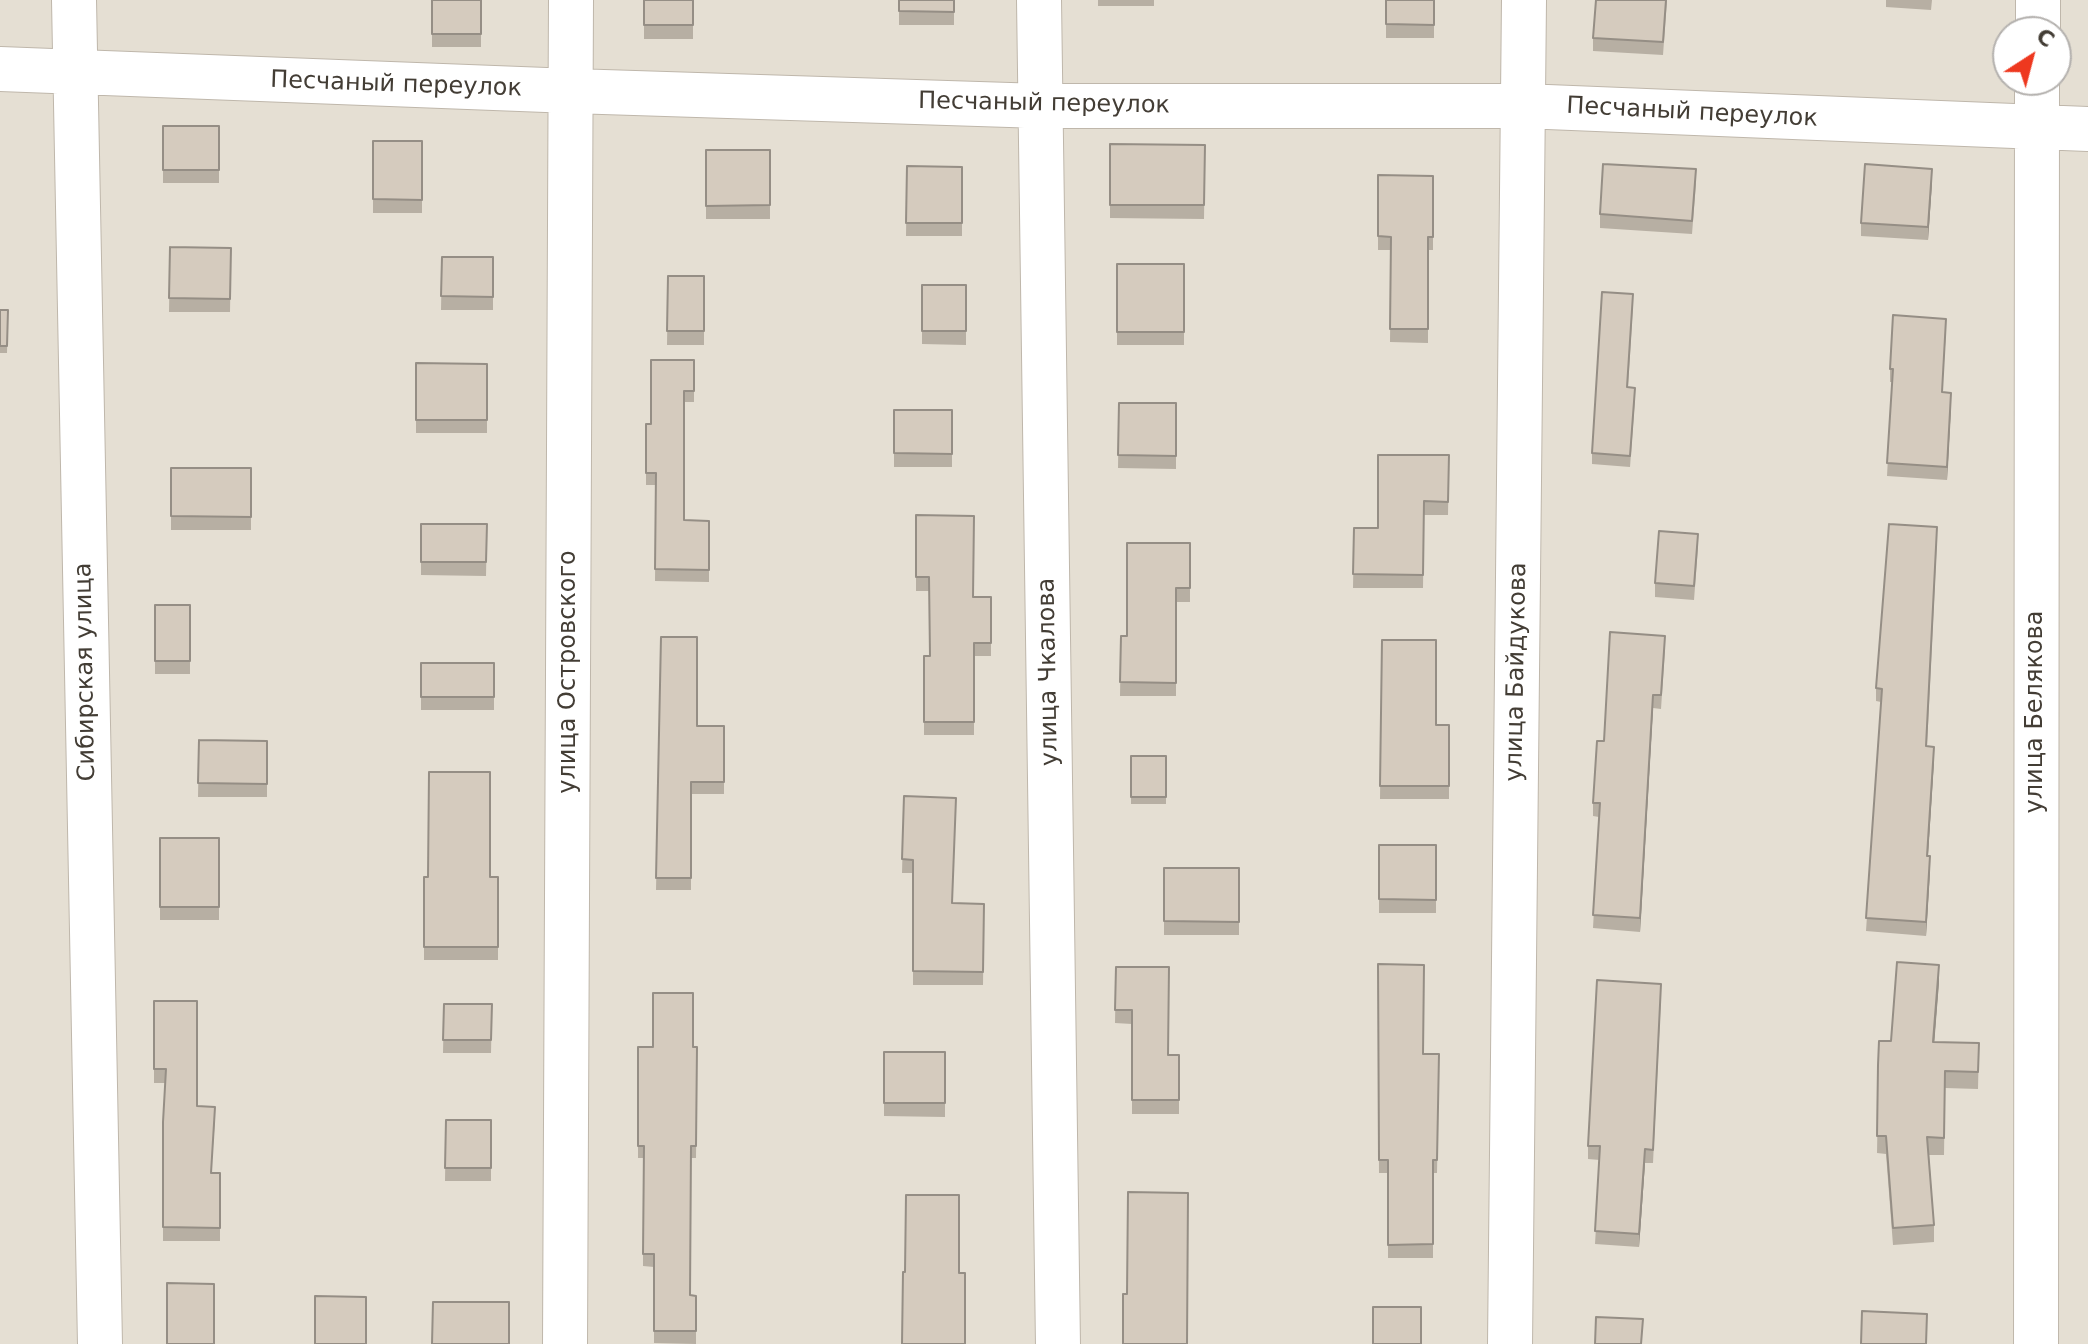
<!DOCTYPE html>
<meta charset="utf-8">
<style>
body{margin:0}
#map{position:relative;width:2088px;height:1344px;overflow:hidden;background:#f1ede4;font-family:"DejaVu Sans",sans-serif}
canvas{display:block}
.north{position:absolute;left:1992px;top:16px;width:80px;height:80px;box-sizing:border-box;background:#fff;border:2px solid #b4b1ae;border-radius:50%;rotate:36deg;font-size:22px;font-weight:700;line-height:32px;text-align:center;color:#433d35}
.north::after{content:'';display:block;margin:auto;width:28px;height:36px;background:#ee381f;clip-path:polygon(50% 0,100% 100%,50% 72%,0 100%)}
</style>
<div id="map">
<canvas width="2088" height="1344"></canvas>
<div class="north">С</div>
</div>
<script>
const g = document.querySelector('canvas').getContext('2d');
g.lineJoin = 'round';
function paint(path, color) {
  g.fillStyle = color;
  g.fill(path, 'evenodd');
}
function poly(rows) {
  const path = new Path2D();
  for (const r of rows) {
    path.moveTo(r[0], r[1]);
    for (let i = 2; i < r.length; i += 2) path.lineTo(r[i], r[i + 1]);
  }
  return path;
}
function trace(path, color, width, dash) {
  g.strokeStyle = color;
  g.lineWidth = width;
  g.lineCap = dash ? 'butt' : 'round';
  g.setLineDash(dash || []);
  g.stroke(path);
}
function write(font, color, halo, rows, align = 'center') {
  g.font = font + ' "DejaVu Sans",sans-serif';
  g.lineWidth = 8;
  g.setLineDash([]);
  g.textBaseline = 'middle';
  g.strokeStyle = halo;
  g.fillStyle = color;
  for (const [text, x, y, turn = 0] of rows) {
    g.save();
    g.translate(x, y);
    g.rotate((+turn || 0) * Math.PI / 180);
    g.textAlign = isNaN(turn) ? turn : align;
    if (halo) g.strokeText(text, 0, 0);
    g.fillText(text, 0, 0);
    g.restore();
  }
}
const residential = poly([
 [0,0,2088,0,2088,1344,0,1344],
 [2008,32,2056,32,2056,80,2008,80]
]);
const minor = poly([
 [74,0,100,1344],
 [1039,0,1058,1344],
 [2038,32,2038,0],
 [0,69,572,91,1041,106,1523,106,2088,129],
 [565,1344,571,0],
 [1510,1344,1524,0],
 [2036,1344,2037,80]
]);
const wall = poly([
 [432,0,481,0,481,47,432,47],
 [644,0,693,0,693,39,644,39],
 [899,0,954,0,954,25,899,25],
 [1098,0,1154,0,1154,6,1098,6],
 [1386,0,1434,0,1434,38,1386,38],
 [1667,0,1663,55,1593,51,1593,38],
 [1886,0,1932,0,1931,10,1886,7],
 [163,126,219,126,219,183,163,183],
 [373,141,422,141,422,213,373,213],
 [1110,144,1205,145,1204,219,1110,218],
 [706,150,770,150,770,219,706,219],
 [907,166,962,167,962,236,906,236],
 [1378,175,1433,176,1433,250,1428,250,1428,343,1390,342,1391,250,1378,250],
 [1932,182,1928,240,1861,236,1861,223],
 [1696,183,1692,234,1600,228,1600,214],
 [170,247,231,248,230,312,169,312],
 [442,257,493,257,493,310,441,310],
 [1117,264,1184,264,1184,345,1117,345],
 [668,276,704,276,704,345,667,345],
 [922,285,966,285,966,345,922,344],
 [1633,305,1628,387,1635,399,1630,467,1592,464,1592,453],
 [0,310,8,310,7,353,0,353],
 [1946,332,1942,392,1951,406,1947,480,1887,476,1892,382,1890,382,1890,369],
 [694,360,694,402,684,402,684,520,709,521,709,582,655,581,656,485,646,485,646,424,651,424],
 [416,363,487,364,487,433,416,433],
 [1119,403,1176,403,1176,469,1118,468],
 [894,410,952,410,952,467,894,467],
 [1449,455,1448,515,1424,515,1423,588,1353,588,1354,528,1378,528],
 [171,468,251,468,251,530,171,530],
 [916,515,973,597,991,597,991,656,974,656,974,735,924,735,924,656,930,656,929,591,916,591],
 [421,524,487,524,486,576,421,575],
 [1937,540,1927,746,1934,760,1928,856,1930,870,1926,936,1866,931,1881,702,1876,701,1876,688],
 [1190,543,1190,602,1176,602,1176,696,1120,696,1121,636,1127,636],
 [1698,547,1694,600,1655,597,1655,583],
 [155,605,190,605,190,674,155,674],
 [661,637,697,726,724,726,724,794,691,794,691,890,656,890],
 [1382,640,1436,725,1449,725,1449,799,1380,799],
 [1665,649,1661,709,1653,708,1640,932,1593,928,1599,817,1593,816,1593,803,1604,741],
 [421,663,494,663,494,710,421,710],
 [199,740,267,741,267,797,198,797],
 [1131,756,1166,756,1166,804,1131,804],
 [904,796,953,903,984,904,983,985,913,985,913,873,902,873],
 [160,838,219,838,219,920,160,920],
 [1379,845,1436,845,1436,913,1379,913],
 [1164,868,1239,868,1239,935,1164,935],
 [424,877,498,877,498,960,424,960],
 [1378,964,1423,1054,1439,1054,1437,1173,1433,1173,1433,1258,1388,1258,1388,1173,1379,1173],
 [1116,967,1168,1055,1179,1055,1179,1114,1132,1114,1132,1024,1115,1023],
 [1939,982,1934,1042,1979,1043,1978,1089,1945,1088,1944,1155,1929,1155,1934,1225,1934,1242,1893,1245,1886,1154,1877,1153,1879,1041,1891,1041],
 [1661,997,1653,1163,1645,1163,1639,1247,1595,1244,1600,1160,1588,1159,1588,1146],
 [154,1001,197,1106,215,1120,211,1173,220,1173,220,1241,163,1241,163,1122,165,1083,154,1083],
 [444,1004,492,1004,491,1053,443,1053],
 [638,1047,697,1047,696,1158,691,1158,690,1295,696,1296,696,1344,654,1343,654,1267,643,1266,643,1158,638,1158],
 [884,1052,945,1052,945,1117,884,1116],
 [446,1120,491,1120,491,1181,445,1181]
]);
const shadedWall = poly([
 [1932,169,1932,182,1928,240,1928,227],
 [1951,393,1951,406,1947,480,1947,467],
 [1653,695,1653,708,1640,932,1640,918],
 [1934,747,1934,760,1927,869,1927,856],
 [1930,856,1930,870,1926,936,1926,922],
 [1939,965,1939,982,1933,1059,1933,1042],
 [1645,1149,1645,1163,1639,1247,1639,1234]
]);
const building = poly([
 [432,0,481,0,481,34,432,34,432,0],
 [644,0,693,0,693,25,644,25,644,0],
 [899,0,954,0,954,12,899,11,899,0],
 [1386,0,1434,0,1434,25,1386,24,1386,0],
 [1596,0,1666,0,1663,42,1593,38,1596,0],
 [163,126,219,126,219,170,163,170,163,126],
 [373,141,422,141,422,200,373,199,373,141],
 [1110,144,1205,145,1204,205,1110,205,1110,144],
 [706,150,770,150,770,205,706,206,706,150],
 [1603,164,1696,169,1692,221,1600,214,1603,164],
 [1865,164,1932,169,1928,227,1861,223,1865,164],
 [907,166,962,167,962,223,906,223,907,166],
 [1378,175,1433,176,1433,237,1428,237,1428,329,1390,329,1391,237,1378,236,1378,175],
 [170,247,231,248,230,299,169,298,170,247],
 [442,257,493,257,493,297,441,296,442,257],
 [1117,264,1184,264,1184,332,1117,332,1117,264],
 [668,276,704,276,704,331,667,331,668,276],
 [922,285,966,285,966,331,922,331,922,285],
 [1602,292,1633,294,1627,387,1635,388,1630,456,1592,453,1602,292],
 [0,310,8,310,7,346,0,346,0,310],
 [1893,315,1946,319,1942,392,1951,393,1947,467,1887,463,1893,369,1890,369,1893,315],
 [651,360,694,360,694,391,684,391,684,520,709,521,709,570,655,569,656,473,646,473,646,424,651,424,651,360],
 [416,363,487,364,487,420,416,420,416,363],
 [1119,403,1176,403,1176,456,1118,455,1119,403],
 [894,410,952,410,952,454,894,453,894,410],
 [1378,455,1449,455,1448,502,1424,501,1423,575,1353,574,1354,528,1378,528,1378,455],
 [171,468,251,468,251,517,171,516,171,468],
 [916,515,974,516,973,597,991,597,991,643,974,643,974,722,924,722,924,656,930,656,929,577,916,577,916,515],
 [421,524,487,524,486,562,421,562,421,524],
 [1889,524,1937,527,1926,746,1934,747,1927,856,1930,856,1926,922,1866,918,1882,689,1876,688,1889,524],
 [1659,531,1698,534,1694,586,1655,583,1659,531],
 [1127,543,1190,543,1190,588,1176,588,1176,683,1120,682,1121,636,1127,636,1127,543],
 [155,605,190,605,190,661,155,661,155,605],
 [1610,632,1665,636,1661,695,1653,695,1640,918,1593,915,1600,803,1593,803,1597,741,1604,741,1610,632],
 [661,637,697,637,697,726,724,726,724,782,691,782,691,878,656,878,661,637],
 [1382,640,1436,640,1436,725,1449,725,1449,786,1380,786,1382,640],
 [421,663,494,663,494,697,421,697,421,663],
 [199,740,267,741,267,784,198,783,199,740],
 [1131,756,1166,756,1166,797,1131,797,1131,756],
 [429,772,490,772,490,877,498,877,498,947,424,947,424,877,428,877,429,772],
 [904,796,956,798,952,903,984,904,983,972,913,971,913,860,902,859,904,796],
 [160,838,219,838,219,907,160,907,160,838],
 [1379,845,1436,845,1436,900,1379,899,1379,845],
 [1164,868,1239,868,1239,922,1164,921,1164,868],
 [1897,962,1939,965,1933,1042,1979,1043,1978,1072,1945,1071,1944,1138,1927,1137,1934,1225,1893,1228,1886,1136,1877,1136,1878,1065,1879,1041,1891,1041,1897,962],
 [1378,964,1424,965,1423,1054,1439,1054,1437,1160,1433,1160,1433,1244,1388,1245,1388,1160,1379,1160,1378,964],
 [1116,967,1169,967,1168,1055,1179,1055,1179,1100,1132,1100,1132,1010,1115,1010,1116,967],
 [1597,980,1661,984,1653,1150,1645,1149,1639,1234,1595,1231,1600,1146,1588,1146,1597,980],
 [653,993,693,993,693,1047,697,1047,696,1146,691,1146,690,1295,696,1296,696,1331,654,1331,654,1254,643,1254,644,1146,638,1146,638,1047,653,1047,653,993],
 [154,1001,197,1001,197,1106,215,1107,211,1173,220,1173,220,1228,163,1227,163,1122,166,1069,154,1069,154,1001],
 [444,1004,492,1004,491,1040,443,1040,444,1004],
 [884,1052,945,1052,945,1103,884,1103,884,1052],
 [446,1120,491,1120,491,1168,445,1168,446,1120],
 [1128,1192,1188,1193,1187,1344,1123,1344,1123,1294,1127,1294,1128,1192],
 [906,1195,959,1195,959,1273,965,1273,965,1344,902,1344,903,1272,905,1272,906,1195],
 [167,1283,214,1284,214,1344,167,1344,167,1283],
 [315,1296,366,1297,366,1344,315,1344,315,1296],
 [433,1302,509,1302,509,1344,432,1344,433,1302],
 [1373,1307,1421,1307,1421,1344,1373,1344,1373,1307],
 [1862,1311,1927,1314,1926,1344,1861,1344,1862,1311],
 [1596,1317,1643,1319,1641,1344,1595,1344,1596,1317]
]);
const streetNames = [
 ["Песчаный переулок",396,85,2],
 ["Песчаный переулок",1044,104,1],
 ["Песчаный переулок",1692,113,3],
 ["Сибирская улица",86,672,-91],
 ["улица Островского",569,672,-90],
 ["улица Чкалова",1049,672,-91],
 ["улица Байдукова",1517,672,-89],
 ["улица Белякова",2036,712,-90]
];
paint(residential, '#e5dfd3');
trace(minor, '#bfb7ab', 46);
trace(minor, '#fff', 44);
paint(wall, '#b7afa3');
paint(shadedWall, '#958e85');
paint(building, '#d5cbbe');
trace(building, '#958e85', 2);
write('24px', '#433d35', '#fff', streetNames);
</script>
